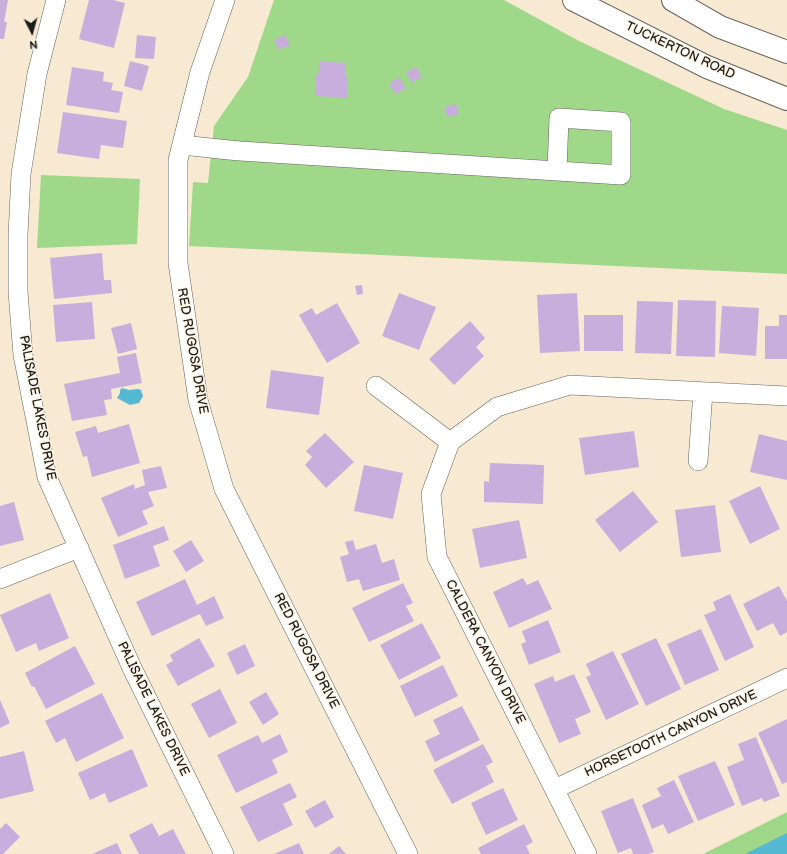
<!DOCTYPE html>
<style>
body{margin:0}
#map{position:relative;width:787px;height:854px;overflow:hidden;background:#f7e9d2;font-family:"Balsamiq Sans",sans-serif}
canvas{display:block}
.north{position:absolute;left:12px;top:12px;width:40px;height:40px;-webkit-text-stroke:3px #fcf5e5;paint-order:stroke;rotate:174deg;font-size:11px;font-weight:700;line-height:16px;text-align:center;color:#1c1c1c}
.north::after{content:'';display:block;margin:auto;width:14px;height:18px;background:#1c1c1c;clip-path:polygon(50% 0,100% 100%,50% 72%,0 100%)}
</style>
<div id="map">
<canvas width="787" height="854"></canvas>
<div class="north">N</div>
</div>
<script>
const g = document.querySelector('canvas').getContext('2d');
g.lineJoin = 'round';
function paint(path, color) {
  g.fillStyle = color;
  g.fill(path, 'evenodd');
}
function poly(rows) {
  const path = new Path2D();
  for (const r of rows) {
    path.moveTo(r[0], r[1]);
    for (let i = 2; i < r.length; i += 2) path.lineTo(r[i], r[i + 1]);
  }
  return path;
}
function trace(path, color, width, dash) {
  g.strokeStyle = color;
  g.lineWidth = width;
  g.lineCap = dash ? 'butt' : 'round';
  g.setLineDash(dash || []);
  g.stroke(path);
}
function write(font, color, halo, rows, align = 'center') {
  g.font = font + ' "Balsamiq Sans",sans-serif';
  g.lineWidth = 3;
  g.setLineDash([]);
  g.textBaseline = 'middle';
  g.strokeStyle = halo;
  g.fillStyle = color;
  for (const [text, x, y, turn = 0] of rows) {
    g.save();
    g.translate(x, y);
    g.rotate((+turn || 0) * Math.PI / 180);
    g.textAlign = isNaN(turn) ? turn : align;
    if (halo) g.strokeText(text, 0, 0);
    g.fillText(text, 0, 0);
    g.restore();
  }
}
const green = poly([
 [274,0,504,0,579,41,724,109,787,130,787,274,189,246,193,182,208,183,214,126,248,77],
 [41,175,140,179,137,244,37,248],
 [787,812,787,854,703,854]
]);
const water = poly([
 [122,388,129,390,138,389,141,390,143,396,139,403,130,405,117,398,120,393,120,390],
 [787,833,787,854,745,854]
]);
const building = poly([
 [0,0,8,0,4,22,7,22,4,39,0,39],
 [89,0,113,0,125,3,114,48,79,39],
 [137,35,156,37,154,59,135,58],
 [285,35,290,45,279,50,274,40],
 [130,61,149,66,142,91,124,86],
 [320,61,346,63,345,76,348,76,347,98,315,96,316,73,319,74],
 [72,67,104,72,103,81,113,83,111,90,123,92,119,113,66,105],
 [416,67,422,77,412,83,406,72],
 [399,77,406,88,396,94,389,84],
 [456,104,459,114,447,117,444,107],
 [63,112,127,121,123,148,101,145,99,159,57,153],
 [102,253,104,280,111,280,112,293,54,299,50,258],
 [362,285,363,294,357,295,355,286],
 [399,293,436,307,419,350,382,336],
 [577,293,580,351,540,353,537,295],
 [678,300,716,301,715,357,676,356],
 [637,301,673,302,671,354,635,353],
 [92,302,95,339,56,342,53,305],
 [337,303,360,343,327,363,299,315,312,308,316,315],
 [722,306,759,308,756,356,719,353],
 [584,315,623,315,623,351,584,351],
 [779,315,787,315,787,359,765,359,765,326,779,326],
 [470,321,485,338,476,347,484,356,454,385,429,359],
 [131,323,137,349,118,354,111,328],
 [136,353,142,383,111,389,112,399,104,400,107,415,72,421,64,384,120,373,117,357],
 [271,370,324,377,319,415,266,408],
 [129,424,140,463,92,477,87,456,83,457,75,432,96,426,98,433],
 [634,431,639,467,585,475,579,438],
 [325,433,354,462,326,488,305,465,312,457,306,451],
 [759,434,787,441,787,480,750,472],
 [490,463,544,465,543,504,484,502,484,481,489,482],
 [364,465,403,473,393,519,354,511],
 [161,466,167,488,148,492,154,506,142,511,148,524,118,537,101,498,134,484,135,489,145,485,142,470],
 [760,486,780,529,750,544,729,501],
 [633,491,658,522,620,552,595,520],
 [14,502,24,540,0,546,0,506],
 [715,505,721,552,681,557,675,510],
 [519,520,527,558,480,568,472,529],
 [164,526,169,540,153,546,160,566,125,579,113,545],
 [191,540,204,561,186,572,173,551],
 [353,540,356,550,376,544,382,563,394,559,400,580,363,591,359,579,347,582,340,557,349,554,345,542],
 [523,578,527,585,538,580,552,609,509,628,493,592],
 [185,579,197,605,214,596,224,618,206,626,200,614,152,636,136,602],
 [403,583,413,603,406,606,414,621,369,642,352,608],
 [779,586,787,601,787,632,780,636,773,623,757,631,743,604],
 [50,593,69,638,39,651,36,643,16,652,0,615],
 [730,594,754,647,725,661,704,615,716,610,713,602],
 [548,620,561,652,529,665,521,644,526,642,522,631],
 [422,623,441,658,399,680,380,645],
 [701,629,719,670,685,685,667,644],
 [199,638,215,666,178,686,166,665,173,661,170,655],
 [656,638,681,689,646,706,621,654],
 [245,644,255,666,237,675,227,653],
 [75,646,95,684,46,709,34,686,32,687,25,673],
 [613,651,639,704,606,720,586,677,591,675,586,664],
 [443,665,458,696,415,717,400,686],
 [574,674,591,712,575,719,581,734,559,743,534,684,553,676,555,682],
 [220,689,237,723,209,738,191,704],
 [266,692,279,714,263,725,249,702],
 [102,693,124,738,76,762,65,738,56,743,45,721],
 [0,700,10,723,0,728],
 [462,706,480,740,435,762,425,741,440,734,433,720],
 [787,719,787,782,782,784,758,733],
 [280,734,288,752,272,760,278,773,236,793,217,755,258,735,262,743],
 [756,737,780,796,764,802,762,798,742,806,727,767,744,760,738,744],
 [483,744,493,762,486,766,494,782,452,804,433,770],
 [132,749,148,786,109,803,105,793,90,800,78,773],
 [24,751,34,791,0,799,0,757],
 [715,761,735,805,698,821,678,776],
 [674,780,694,822,668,834,663,824,652,829,642,805,661,796,657,788],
 [290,783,297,797,283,804,293,825,258,842,240,807],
 [503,788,518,820,486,835,471,803],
 [633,798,654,852,649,854,633,854,631,848,618,853,601,811],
 [325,800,334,817,315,828,305,811],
 [6,823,20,837,3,854,0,854,0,829],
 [152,823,159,836,173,829,186,854,139,854,129,835],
 [524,824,533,842,526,846,530,854,481,854,478,848],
 [117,843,122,854,92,854],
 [299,843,304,854,274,854],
 [339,846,346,854,329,854]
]);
const minor = poly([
 [56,0,37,74,21,174,18,235,18,292,23,355,47,477,132,668,224,854],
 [225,0,200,72,178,160,178,263,198,400,224,489,408,854],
 [182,145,229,150,240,151,557,171,621,175,621,122,559,118,557,171],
 [376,386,450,442],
 [450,442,431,494,437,557,587,854],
 [450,442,497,407,570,385,787,396],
 [698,461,703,392],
 [0,579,79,548],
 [555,789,787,678]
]);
const major = poly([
 [574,0,707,67,787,99],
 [673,0,720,27,787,52]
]);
const streetNames = [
 ["TUCKERTON ROAD",680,51,25],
 ["RED RUGOSA DRIVE",192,351,80],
 ["PALISADE LAKES DRIVE",37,408,79],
 ["RED RUGOSA DRIVE",306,651,63],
 ["CALDERA CANYON DRIVE",485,652,63],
 ["PALISADE LAKES DRIVE",153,709,64],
 ["HORSETOOTH CANYON DRIVE",671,734,-25]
];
paint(green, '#a0d88a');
paint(water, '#56b9d4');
paint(building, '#c8aedd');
trace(minor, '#69645c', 20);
trace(major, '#69645c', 24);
trace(minor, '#fff', 19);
trace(major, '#fff', 22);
write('13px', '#1c1c1c', '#fcf5e5', streetNames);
</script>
